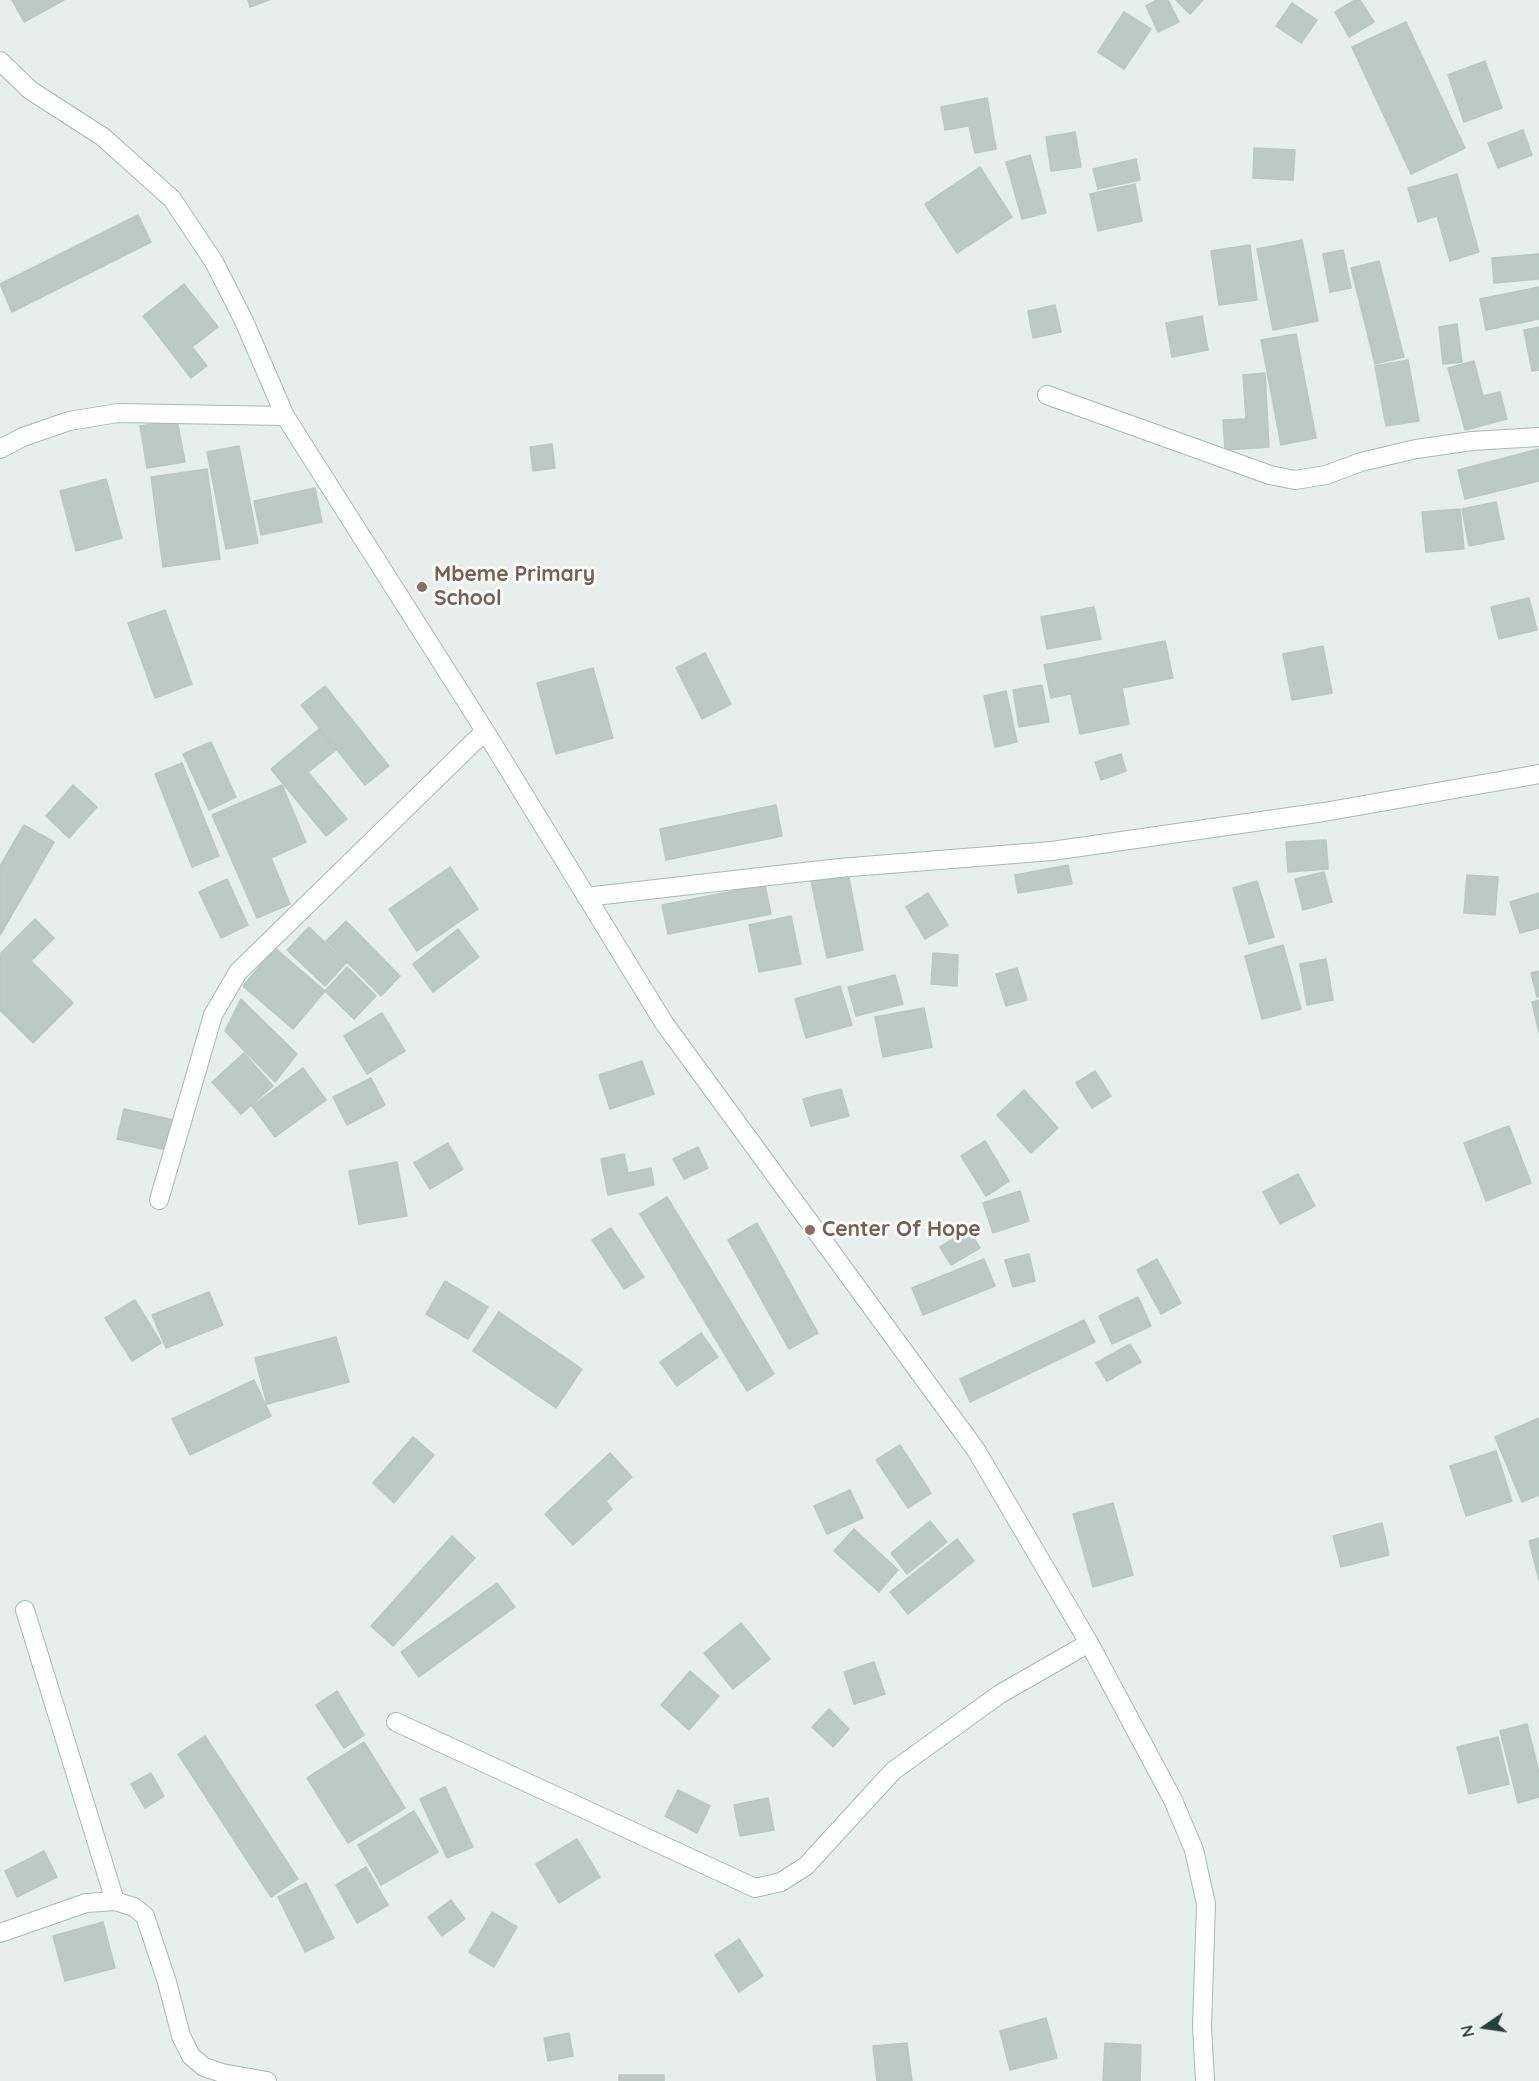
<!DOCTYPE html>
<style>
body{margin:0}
#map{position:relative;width:1539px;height:2081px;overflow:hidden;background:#e6efeb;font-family:Quicksand,sans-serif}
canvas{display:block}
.north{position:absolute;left:1455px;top:1997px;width:60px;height:60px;-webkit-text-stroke:4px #f7fbf9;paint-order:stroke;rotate:257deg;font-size:16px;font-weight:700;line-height:24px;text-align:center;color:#24423a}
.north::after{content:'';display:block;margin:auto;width:21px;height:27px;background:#24423a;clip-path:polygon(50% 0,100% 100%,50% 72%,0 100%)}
</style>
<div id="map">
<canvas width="1539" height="2081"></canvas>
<div class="north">N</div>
</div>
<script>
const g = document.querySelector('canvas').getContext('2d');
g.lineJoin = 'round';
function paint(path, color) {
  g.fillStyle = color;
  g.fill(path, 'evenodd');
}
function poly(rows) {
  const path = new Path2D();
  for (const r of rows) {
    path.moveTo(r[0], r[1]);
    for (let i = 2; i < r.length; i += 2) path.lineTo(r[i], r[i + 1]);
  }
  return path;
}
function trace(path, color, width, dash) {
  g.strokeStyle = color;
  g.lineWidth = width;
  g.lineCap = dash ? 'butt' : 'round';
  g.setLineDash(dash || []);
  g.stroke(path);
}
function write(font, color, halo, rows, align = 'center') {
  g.font = font + ' Quicksand,sans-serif';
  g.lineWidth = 6;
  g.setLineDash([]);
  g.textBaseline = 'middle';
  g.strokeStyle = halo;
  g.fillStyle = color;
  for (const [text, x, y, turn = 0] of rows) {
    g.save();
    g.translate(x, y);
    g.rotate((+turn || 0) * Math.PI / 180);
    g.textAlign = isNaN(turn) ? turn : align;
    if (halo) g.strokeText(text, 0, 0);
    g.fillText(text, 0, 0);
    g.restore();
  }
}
const building = poly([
 [12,0,64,0,24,22,12,0],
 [248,0,269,0,250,7,248,0],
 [1157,0,1168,0,1179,22,1158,32,1146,6,1157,0],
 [1176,0,1203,0,1190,14,1176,0],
 [1355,0,1360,0,1374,22,1349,37,1335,12,1355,0],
 [1292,3,1317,20,1301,43,1276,26,1292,3],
 [1124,12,1151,29,1124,69,1098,52,1124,12],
 [1406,22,1465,148,1411,174,1352,47,1406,22],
 [1485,61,1502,108,1464,122,1448,75,1485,61],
 [987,98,996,149,975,153,969,126,945,130,941,107,987,98],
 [1523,130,1532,155,1498,168,1488,143,1523,130],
 [1075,132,1081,167,1051,171,1046,137,1075,132],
 [1254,148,1295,150,1293,180,1253,178,1254,148],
 [1030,155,1046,213,1022,219,1006,162,1030,155],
 [1136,159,1140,180,1098,189,1093,169,1136,159],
 [980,167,1012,217,957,253,925,204,980,167],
 [1457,174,1479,252,1450,261,1437,216,1418,222,1408,188,1457,174],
 [1135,184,1142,221,1098,231,1090,194,1135,184],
 [138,215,151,242,12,312,0,284,138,215],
 [1302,240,1318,321,1273,330,1257,249,1302,240],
 [1250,245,1257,300,1219,305,1211,251,1250,245],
 [1343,250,1351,288,1330,292,1323,254,1343,250],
 [1539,254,1539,279,1494,283,1492,258,1539,254],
 [1379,261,1404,357,1375,364,1351,268,1379,261],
 [184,284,218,327,192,347,207,366,191,378,143,316,184,284],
 [1539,287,1539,319,1486,330,1480,299,1539,287],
 [1055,305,1061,332,1033,338,1028,311,1055,305],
 [1202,316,1208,350,1172,357,1166,323,1202,316],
 [1457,324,1462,362,1443,364,1439,327,1457,324],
 [1539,327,1539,370,1532,371,1524,330,1539,327],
 [1296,334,1316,438,1281,445,1261,340,1296,334],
 [1408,360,1419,421,1386,426,1375,366,1408,360],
 [1474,361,1483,396,1500,392,1507,419,1465,430,1448,368,1474,361],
 [1265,373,1269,447,1225,450,1223,420,1246,419,1243,375,1265,373],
 [177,420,185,462,147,468,140,426,177,420],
 [552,444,555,468,533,471,530,447,552,444],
 [239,446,258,543,226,549,207,452,239,446],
 [1539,449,1539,481,1465,499,1458,470,1539,449],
 [207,469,220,559,163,567,151,477,207,469],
 [106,479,122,538,76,551,60,491,106,479],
 [315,488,322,522,261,535,254,501,315,488],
 [1496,502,1504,539,1469,546,1462,509,1496,502],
 [1460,509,1464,549,1426,552,1422,512,1460,509],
 [1529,598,1537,630,1499,639,1491,607,1529,598],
 [1094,607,1101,639,1047,649,1041,617,1094,607],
 [165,610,192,684,155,698,128,623,165,610],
 [1165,641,1173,678,1122,688,1129,724,1080,734,1071,694,1051,698,1044,665,1165,641],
 [1323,646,1332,693,1292,700,1283,654,1323,646],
 [705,653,731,704,702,719,676,668,705,653],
 [593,668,613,738,556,754,537,683,593,668],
 [1042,685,1049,722,1019,727,1013,690,1042,685],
 [325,686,389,766,365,785,301,705,325,686],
 [1006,691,1017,742,995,747,984,696,1006,691],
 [319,729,336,750,308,772,347,819,326,836,271,769,319,729],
 [211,742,236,797,209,810,183,754,211,742],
 [1121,754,1126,771,1101,780,1095,762,1121,754],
 [182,763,219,856,192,867,155,774,182,763],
 [73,785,97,807,69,838,46,816,73,785],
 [282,785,306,842,271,858,290,904,257,918,212,815,282,785],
 [776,805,782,836,666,860,660,829,776,805],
 [24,825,54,842,0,935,0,866,24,825],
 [1326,840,1328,869,1288,872,1286,842,1326,840],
 [1068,865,1072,884,1018,893,1015,875,1068,865],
 [450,867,478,909,417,951,389,909,450,867],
 [1324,872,1332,902,1303,910,1295,879,1324,872],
 [848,873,863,950,827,958,811,881,848,873],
 [1467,875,1498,877,1495,915,1464,913,1467,875],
 [227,879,248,925,221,938,199,892,227,879],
 [1257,881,1274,937,1249,944,1233,888,1257,881],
 [765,885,771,914,668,934,662,905,765,885],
 [928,893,948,925,925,939,906,907,928,893],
 [1539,893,1539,928,1520,933,1510,902,1539,893],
 [791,916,801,964,759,972,749,925,791,916],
 [35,919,54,938,31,961,73,1003,33,1043,0,1010,0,954,35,919],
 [346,921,400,976,381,996,326,941,346,921],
 [309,927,346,963,325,986,287,950,309,927],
 [458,929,479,957,433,992,413,964,458,929],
 [1283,945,1301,1009,1262,1019,1245,956,1283,945],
 [275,948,325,991,293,1029,243,986,275,948],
 [933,953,958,955,957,986,931,984,933,953],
 [1326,959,1333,1000,1307,1005,1300,964,1326,959],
 [347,967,376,996,354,1019,325,991,347,967],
 [1017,968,1027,1000,1006,1006,996,974,1017,968],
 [1539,971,1539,997,1537,997,1531,973,1539,971],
 [895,975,903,1004,856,1016,848,987,895,975],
 [840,986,852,1025,806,1038,795,999,840,986],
 [241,999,297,1054,275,1082,225,1031,241,999],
 [1539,1000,1539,1033,1532,1002,1539,1000],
 [924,1008,932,1047,883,1057,875,1017,924,1008],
 [382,1013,405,1051,367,1074,344,1036,382,1013],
 [244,1053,273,1086,241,1114,212,1082,244,1053],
 [642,1061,654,1094,610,1109,599,1075,642,1061],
 [303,1068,326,1100,275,1137,252,1106,303,1068],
 [1095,1071,1111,1096,1092,1108,1076,1083,1095,1071],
 [371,1078,385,1105,347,1125,333,1097,371,1078],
 [841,1089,849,1116,811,1126,803,1099,841,1089],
 [1024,1090,1058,1128,1031,1153,997,1115,1024,1090],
 [124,1109,178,1121,172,1151,117,1139,124,1109],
 [1509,1126,1531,1183,1486,1201,1464,1143,1509,1126],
 [985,1141,1009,1181,986,1196,961,1156,985,1141],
 [448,1143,463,1169,430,1189,414,1163,448,1143],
 [698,1147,708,1168,684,1179,673,1159,698,1147],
 [624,1154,628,1173,651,1168,654,1185,608,1195,601,1159,624,1154],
 [397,1162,407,1216,359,1224,349,1171,397,1162],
 [1298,1174,1315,1206,1280,1224,1263,1192,1298,1174],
 [1020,1191,1029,1221,993,1233,983,1203,1020,1191],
 [667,1197,774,1374,747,1391,640,1214,667,1197],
 [757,1223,818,1333,789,1349,728,1240,757,1223],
 [611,1228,644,1277,624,1289,592,1240,611,1228],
 [968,1229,980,1248,951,1265,940,1247,968,1229],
 [1029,1254,1035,1281,1013,1287,1005,1260,1029,1254],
 [984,1259,995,1286,923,1315,912,1288,984,1259],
 [1157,1259,1181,1303,1161,1314,1137,1270,1157,1259],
 [445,1281,488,1307,468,1339,426,1314,445,1281],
 [209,1292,223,1325,166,1348,152,1315,209,1292],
 [1138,1297,1151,1326,1112,1344,1099,1316,1138,1297],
 [135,1300,161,1343,132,1361,105,1318,135,1300],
 [499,1312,582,1369,556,1408,473,1351,499,1312],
 [1084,1320,1095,1342,970,1402,960,1379,1084,1320],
 [701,1333,718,1357,677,1386,660,1362,701,1333],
 [336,1337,349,1382,267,1404,255,1358,336,1337],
 [1130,1344,1141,1362,1107,1381,1096,1363,1130,1344],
 [254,1380,271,1416,190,1455,172,1419,254,1380],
 [1539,1418,1539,1495,1522,1502,1495,1437,1539,1418],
 [413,1437,434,1455,394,1503,373,1483,413,1437],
 [900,1445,931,1493,908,1508,876,1460,900,1445],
 [1496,1451,1512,1501,1466,1516,1450,1466,1496,1451],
 [610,1453,632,1477,606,1501,612,1509,573,1545,545,1514,610,1453],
 [850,1490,863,1518,827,1534,814,1506,850,1490],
 [1113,1503,1133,1575,1093,1587,1073,1514,1113,1503],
 [930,1521,947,1542,907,1574,891,1553,930,1521],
 [1382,1523,1389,1555,1341,1567,1333,1536,1382,1523],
 [854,1529,898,1570,879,1592,834,1551,854,1529],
 [452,1536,475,1558,393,1646,371,1626,452,1536],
 [1539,1538,1539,1580,1529,1541,1539,1538],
 [957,1539,974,1561,908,1614,890,1592,957,1539],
 [497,1583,515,1607,419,1677,401,1652,497,1583],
 [741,1623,770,1659,733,1689,704,1653,741,1623],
 [874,1662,885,1694,854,1704,844,1672,874,1662],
 [690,1671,719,1696,689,1730,661,1705,690,1671],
 [337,1691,364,1735,344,1748,316,1705,337,1691],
 [829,1709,849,1729,833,1747,812,1727,829,1709],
 [1527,1724,1539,1772,1539,1797,1518,1803,1500,1731,1527,1724],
 [205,1736,298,1879,271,1897,178,1754,205,1736],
 [1498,1737,1509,1784,1469,1794,1457,1747,1498,1737],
 [364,1742,405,1808,348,1843,307,1778,364,1742],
 [151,1773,164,1796,145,1808,131,1784,151,1773],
 [445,1787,473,1847,447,1858,420,1799,445,1787],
 [678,1790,710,1806,697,1833,665,1816,678,1790],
 [768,1798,774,1830,740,1836,734,1805,768,1798],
 [414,1811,438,1852,381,1885,358,1845,414,1811],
 [577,1839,600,1877,559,1903,536,1864,577,1839],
 [44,1851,57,1877,17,1897,5,1871,44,1851],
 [366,1867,388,1905,357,1923,336,1885,366,1867],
 [306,1883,334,1938,305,1952,278,1897,306,1883],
 [451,1900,465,1919,442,1936,428,1917,451,1900],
 [492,1912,517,1927,494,1967,469,1952,492,1912],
 [103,1922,115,1968,65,1981,53,1936,103,1922],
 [739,1939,763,1976,739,1992,715,1955,739,1939],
 [1046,2018,1057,2058,1010,2070,1000,2031,1046,2018],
 [569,2033,573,2056,548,2061,544,2038,569,2033],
 [907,2043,912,2081,877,2081,873,2046,907,2043],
 [1105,2043,1141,2045,1140,2081,1103,2081,1105,2043],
 [619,2075,664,2075,664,2081,619,2081,619,2075]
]);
const street = poly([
 [0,61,30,90,103,137,172,199,214,262,244,321,285,416,485,731,664,1023,976,1450,1089,1643,1173,1800,1194,1850,1206,1904,1202,2027,1205,2081],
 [1047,395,1270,475,1295,480,1326,475,1361,462,1416,449,1472,441,1539,437],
 [0,449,23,437,69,421,118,413,285,416],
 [586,897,839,868,1052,851,1324,812,1539,774],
 [159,1200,213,1015,238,972,485,731],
 [25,1610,115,1901],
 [396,1722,755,1888,781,1882,806,1866,893,1771,1000,1694,1089,1643],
 [0,1933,86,1903,115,1901,134,1907,145,1916,167,1982,181,2036,191,2056,204,2067,222,2073,267,2081]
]);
const markers = [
 [422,587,6,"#8d6e63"],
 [810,1230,6,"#8d6e63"]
];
const educationNames = [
 ["Mbeme Primary",434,575],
 ["School",434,599],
 ["Center Of Hope",822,1230]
];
paint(building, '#bbcac4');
trace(building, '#b8c9c2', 1.5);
trace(street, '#a8b8b2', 20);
trace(street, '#fff', 18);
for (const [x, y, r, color] of markers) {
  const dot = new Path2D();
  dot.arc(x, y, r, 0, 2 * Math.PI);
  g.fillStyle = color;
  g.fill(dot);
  trace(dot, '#f7fbf9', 2);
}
write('bold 21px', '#785e54', '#f7fbf9', educationNames, 'left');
</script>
